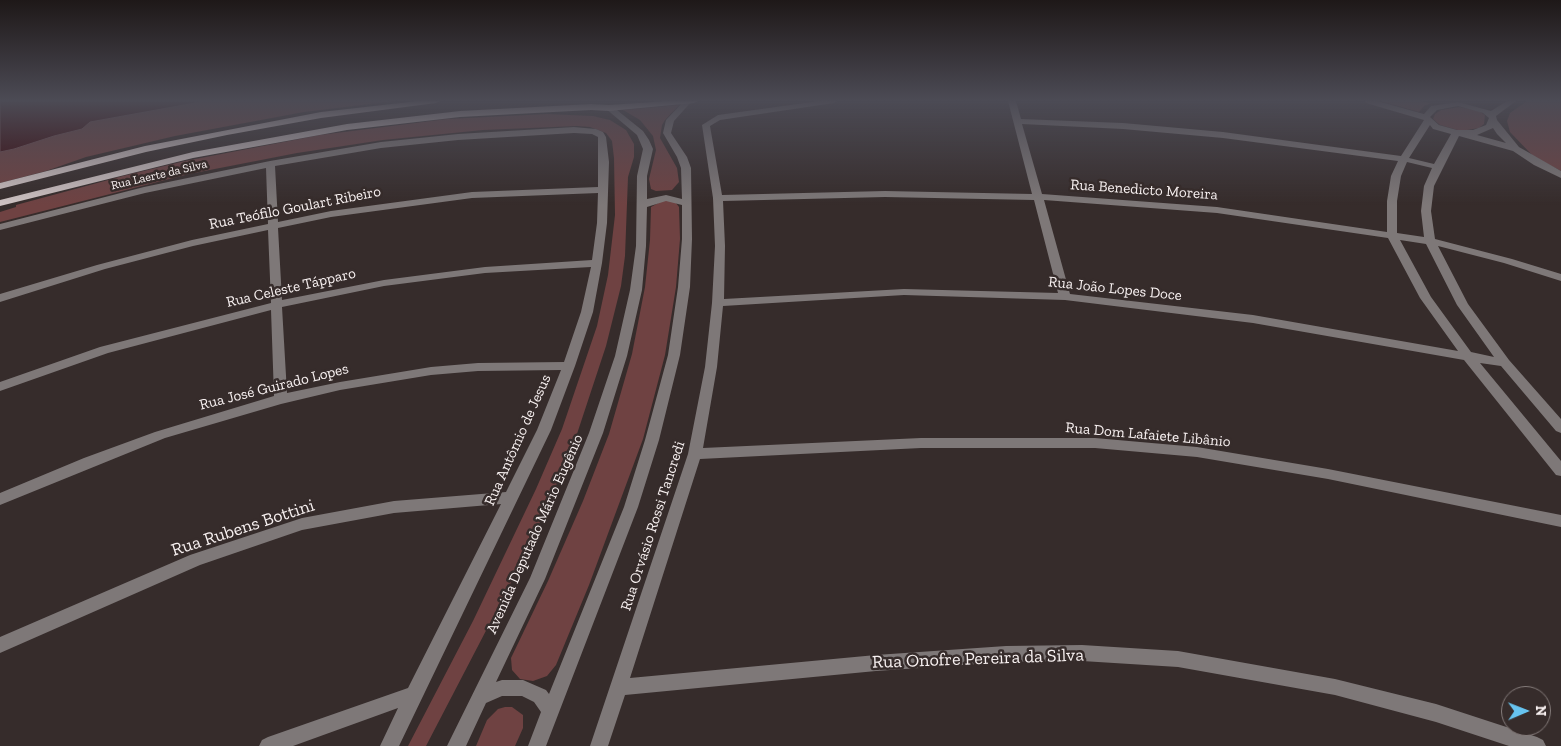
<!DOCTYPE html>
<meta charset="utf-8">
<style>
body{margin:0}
#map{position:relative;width:1561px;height:746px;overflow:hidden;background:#362c2b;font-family:"Zilla Slab",serif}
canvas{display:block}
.north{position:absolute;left:1501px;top:686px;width:50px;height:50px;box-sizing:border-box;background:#362c2b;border:1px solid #847b7a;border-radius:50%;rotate:89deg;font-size:14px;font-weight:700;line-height:20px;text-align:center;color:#f8f1f1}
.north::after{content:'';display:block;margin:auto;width:18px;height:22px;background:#67c4f0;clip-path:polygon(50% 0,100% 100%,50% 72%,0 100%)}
</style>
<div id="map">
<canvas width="1561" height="746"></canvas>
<div class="north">N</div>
</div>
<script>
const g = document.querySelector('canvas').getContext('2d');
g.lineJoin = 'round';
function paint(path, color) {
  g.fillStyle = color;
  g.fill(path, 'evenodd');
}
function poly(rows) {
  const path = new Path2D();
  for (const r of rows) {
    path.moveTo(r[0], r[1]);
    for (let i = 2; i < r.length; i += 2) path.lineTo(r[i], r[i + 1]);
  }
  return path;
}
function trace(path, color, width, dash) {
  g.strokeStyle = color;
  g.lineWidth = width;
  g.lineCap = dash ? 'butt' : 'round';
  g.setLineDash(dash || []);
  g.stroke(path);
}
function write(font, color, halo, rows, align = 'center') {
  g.font = font + ' "Zilla Slab",serif';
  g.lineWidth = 5;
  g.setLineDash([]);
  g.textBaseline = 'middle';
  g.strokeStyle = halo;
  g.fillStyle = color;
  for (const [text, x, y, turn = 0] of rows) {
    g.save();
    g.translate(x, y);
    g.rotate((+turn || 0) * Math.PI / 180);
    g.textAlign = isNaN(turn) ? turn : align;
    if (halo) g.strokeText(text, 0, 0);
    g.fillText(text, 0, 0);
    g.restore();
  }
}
const green = poly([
 [206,101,395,101,304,112,175,136,86,157,46,171,0,183,0,152,14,149,54,136,82,129,89,122],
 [1380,101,1418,101,1431,103,1424,106,1419,112],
 [1527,101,1561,101,1561,171,1533,156,1510,132,1507,121,1510,113],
 [679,105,665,120,662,125,660,138,677,168,679,182,672,190,656,191,651,189,649,179,656,150,653,136,640,120,623,110],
 [1459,107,1479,111,1485,115,1484,124,1479,128,1461,131,1440,125,1433,119,1435,114,1441,110],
 [547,114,593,116,610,120,626,130,634,144,634,157,628,177,625,256,621,286,606,346,573,446,529,548,426,746,408,746,473,621,536,489,562,429,597,326,608,275,615,215,614,158,612,141,606,133,590,127,577,126,483,130,383,140,297,153,189,174,0,222,0,212,16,207,16,205,123,176,185,161,320,135,447,119],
 [670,200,676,203,679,207,680,239,676,287,665,355,643,439,589,585,556,665,547,676,533,681,520,679,512,670,511,658,548,581,583,501,609,434,632,354,645,287,650,240,651,207,662,201],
 [505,707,512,707,523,715,523,728,515,746,476,746,487,720,498,709]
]);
const water = poly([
 [0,101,206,101,90,122,82,129,54,136,14,149,0,152,0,101]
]);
const minor = poly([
 [684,101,692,101,674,121,671,133,687,157,691,168,692,239,690,287,680,355,659,440,638,507,546,746,528,746,541,712,534,702,522,696,502,696,486,703,466,746,447,746,530,578,589,433,615,356,630,290,636,246,637,176,643,149,637,135,605,108,612,106,643,131,649,140,653,149,647,176,647,199,666,195,682,199,681,168,677,157,663,133,666,120,684,101],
 [666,201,682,205,682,239,678,287,668,355,645,440,624,507,549,694,546,690,523,680,502,680,496,682,545,579,603,433,627,356,642,290,646,246,647,207,666,201],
 [819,101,838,101,834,103,720,120,710,126,722,195,885,191,1032,194,1008,101,1016,101,1021,119,1123,123,1223,132,1401,156,1424,120,1366,103,1365,101,1377,101,1424,114,1431,106,1458,102,1491,111,1507,101,1516,101,1496,116,1497,120,1519,147,1561,171,1561,178,1534,165,1513,151,1459,136,1434,186,1431,211,1435,239,1512,259,1561,274,1561,281,1504,263,1438,246,1468,304,1509,360,1561,419,1561,433,1556,431,1501,366,1480,363,1561,461,1561,476,1556,475,1464,360,1253,323,1065,300,904,295,723,306,717,367,703,448,921,438,1095,438,1197,447,1328,469,1561,515,1561,527,1328,479,1197,457,1095,448,921,448,700,459,630,678,876,655,1006,646,1082,645,1178,651,1335,679,1436,704,1537,737,1543,740,1546,746,1509,746,1436,722,1335,695,1178,667,1082,661,1006,662,876,671,625,695,608,746,590,746,688,454,705,367,712,303,715,246,713,198,702,125,718,115,819,101],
 [1458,106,1483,113,1489,118,1486,125,1473,130,1457,130,1439,125,1430,117,1437,110,1458,106],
 [1022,124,1123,129,1223,138,1398,161,1391,176,1387,201,1387,232,1217,207,1042,194,1022,124],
 [1430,125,1433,129,1451,134,1434,164,1409,158,1430,125],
 [1493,128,1497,134,1506,143,1477,135,1493,128],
 [1407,162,1432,168,1424,186,1421,211,1424,237,1397,233,1397,201,1401,176,1407,162],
 [885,197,1034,200,1058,293,904,289,724,299,725,246,723,201,885,197],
 [1044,200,1217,213,1388,238,1420,298,1458,351,1253,315,1070,294,1044,200],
 [1400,240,1426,244,1457,305,1494,357,1471,352,1431,297,1400,240],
 [574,127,596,129,603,132,606,137,609,162,607,223,602,263,593,312,575,366,551,430,399,746,380,746,398,708,293,746,259,746,262,740,268,737,408,688,501,504,394,513,302,530,200,565,0,653,0,637,190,555,302,518,394,501,506,492,537,430,561,370,478,371,431,375,340,390,281,404,165,438,0,505,0,493,84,458,155,432,274,396,271,310,108,353,0,391,0,382,100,347,271,303,268,230,193,246,105,269,0,302,0,294,97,265,192,240,268,224,266,168,145,193,0,230,0,224,144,187,270,161,381,142,458,134,574,127],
 [574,133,592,134,598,137,598,187,472,192,331,211,278,222,275,166,381,148,458,140,574,133],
 [598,193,597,223,592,260,485,267,384,280,282,300,278,228,331,217,472,198,598,193],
 [591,267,581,312,564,362,478,363,431,367,340,382,287,393,282,307,384,286,485,273,591,267]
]);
const major = poly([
 [418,101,440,101,436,103,321,118,227,135,146,152,0,189,0,183,145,146,321,112,418,101],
 [667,101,698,101,694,103,609,111,591,110,460,117,347,130,193,158,0,206,0,200,193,152,347,124,460,111,591,104,609,105,667,101]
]);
const farStreetnames = [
 ["Rua Laerte da Silva",159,175,-13]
];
const streetNames = [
 ["Rua Benedicto Moreira",1144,190,4],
 ["Rua Teófilo Goulart Ribeiro",295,208,-11],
 ["Rua Celeste Tápparo",291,288,-13],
 ["Rua João Lopes Doce",1115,289,6],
 ["Rua José Guirado Lopes",274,387,-14],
 ["Rua Dom Lafaiete Libânio",1148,435,5],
 ["Rua Antômio de Jesus",518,440,-66],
 ["Rua Orvásio Rossi Tancredi",653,526,-72],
 ["Avenida Deputado Mário Eugênio",535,534,-66]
];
const nearStreetnames = [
 ["Rua Rubens Bottini",243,528,-18],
 ["Rua Onofre Pereira da Silva",978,659,-2]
];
paint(green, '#6f4242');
paint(water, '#380409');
trace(water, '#724b4f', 1);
paint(minor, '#7e7878');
paint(major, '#cec2c2');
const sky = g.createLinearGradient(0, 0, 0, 205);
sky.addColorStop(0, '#1e1818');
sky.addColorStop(0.49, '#4c4b55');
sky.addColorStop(1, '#4c4b5500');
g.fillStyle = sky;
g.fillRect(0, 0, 1561, 205);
write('12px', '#f8f1f1', '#362c2b', farStreetnames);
write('15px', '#f8f1f1', '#362c2b', streetNames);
write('18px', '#f8f1f1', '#362c2b', nearStreetnames);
</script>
